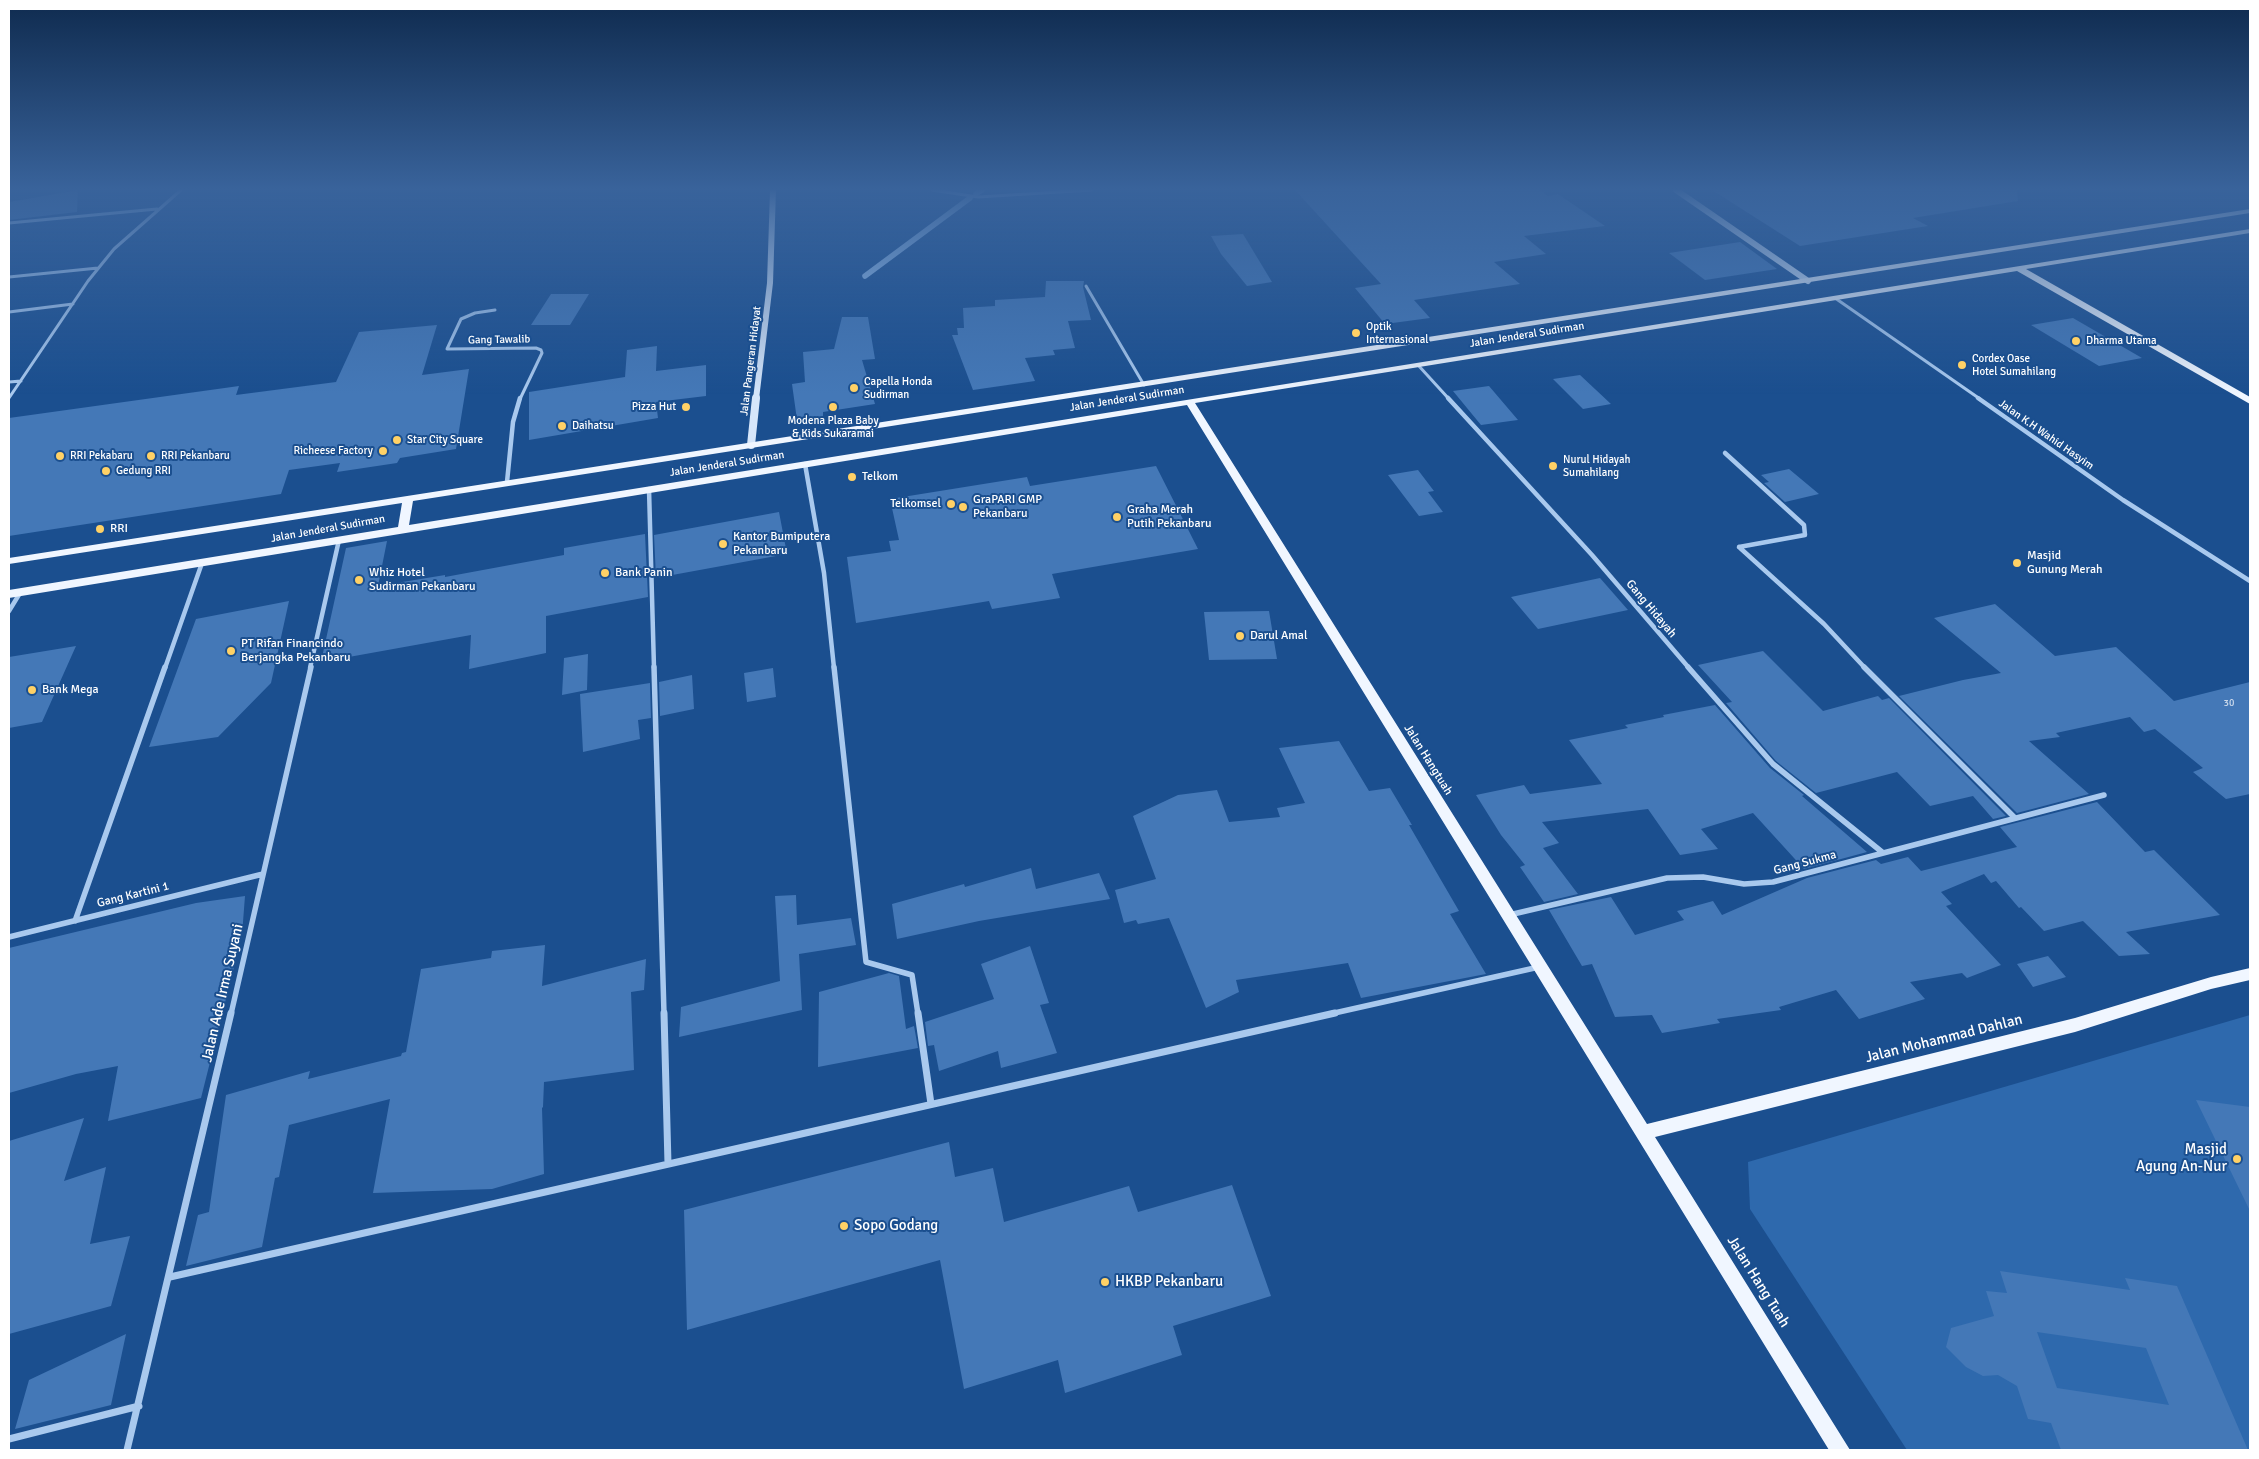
<!DOCTYPE html>
<style>
body{margin:0}
#map{position:relative;width:2259px;height:1459px;overflow:hidden;background:#1b4f8f;font-family:Signika,sans-serif}
canvas{display:block}
.frame{position:absolute;inset:0;border:10px solid #fff;pointer-events:none}
</style>
<div id="map">
<canvas width="2259" height="1459"></canvas>
<div class="frame"></div>
</div>
<script>
const g = document.querySelector('canvas').getContext('2d');
g.lineJoin = 'round';
function paint(path, color) {
  g.fillStyle = color;
  g.fill(path, 'evenodd');
}
function poly(rows) {
  const path = new Path2D();
  for (const r of rows) {
    path.moveTo(r[0], r[1]);
    for (let i = 2; i < r.length; i += 2) path.lineTo(r[i], r[i + 1]);
  }
  return path;
}
function trace(path, color, width, dash) {
  g.strokeStyle = color;
  g.lineWidth = width;
  g.lineCap = dash ? 'butt' : 'round';
  g.setLineDash(dash || []);
  g.stroke(path);
}
function write(font, color, halo, rows, align = 'center') {
  g.font = font + ' Signika,sans-serif';
  g.lineWidth = 4;
  g.setLineDash([]);
  g.textBaseline = 'middle';
  g.strokeStyle = halo;
  g.fillStyle = color;
  for (const [text, x, y, turn = 0] of rows) {
    g.save();
    g.translate(x, y);
    g.rotate((+turn || 0) * Math.PI / 180);
    g.textAlign = isNaN(turn) ? turn : align;
    if (halo) g.strokeText(text, 0, 0);
    g.fillText(text, 0, 0);
    g.restore();
  }
}
const green = poly([
 [2250,1015,2250,1450,1907,1450,1750,1209,1748,1162]
]);
const stream = poly([
 [976,194,982,190],
 [865,276,970,198]
]);
const building = poly([
 [78,190,77,212,9,220,9,202],
 [1295,190,1540,190,1548,196,1558,194,1605,226,1524,236,1546,254,1494,262,1520,284,1414,300,1430,318,1385,324,1355,288,1381,284],
 [1712,190,2017,190,2018,201,1913,218,1928,226,1800,246],
 [1243,234,1272,282,1247,286,1221,254,1211,236],
 [1740,242,1777,269,1705,280,1669,253],
 [1046,281,1084,281,1083,287,1091,320,1068,321,1075,348,1053,350,1055,355,1025,358,1035,381,973,390,952,335,958,335,957,328,964,328,963,308,995,306,995,300,1045,297],
 [551,294,589,294,570,325,531,325],
 [842,317,868,317,875,359,862,360,875,404,823,412,823,416,797,420,792,384,805,382,803,352,834,349],
 [2073,318,2142,358,2099,366,2031,325],
 [437,325,422,375,469,369,456,449,400,458,397,463,337,472,340,463,289,470,281,494,9,536,9,418,239,386,236,395,336,382,359,332],
 [657,346,656,371,706,365,706,396,656,402,658,418,529,440,529,392,625,377,627,350],
 [1580,375,1611,404,1583,409,1553,379],
 [1489,386,1518,420,1481,425,1453,391],
 [1156,466,1198,549,1052,574,1060,598,992,609,989,601,856,623,847,557,891,551,889,541,899,540,890,499,1027,477,1030,486],
 [1789,469,1819,494,1785,502,1764,483,1769,482,1761,475],
 [1418,470,1434,491,1428,492,1443,512,1419,516,1388,475],
 [779,512,787,554,656,578,654,535],
 [645,534,648,597,546,616,546,653,469,669,471,635,321,662,346,548,387,541,378,586,445,575,445,577,564,555,564,548],
 [1600,578,1628,610,1538,629,1511,597],
 [289,601,271,683,218,737,149,747,196,619],
 [1995,604,2055,656,2116,647,2174,701,2250,682,2250,794,2226,799,2193,772,2203,768,2155,729,2144,732,2130,717,2056,733,2060,737,2029,741,2089,794,2017,813,1899,696,1963,680,2001,673,1934,618],
 [1269,611,1277,659,1209,660,1204,612],
 [76,646,42,722,9,728,9,657],
 [1763,651,1823,711,1878,696,1882,700,1889,698,2006,816,1993,819,1973,796,1930,806,1897,772,1816,793,1776,761,1726,703,1732,702,1698,665],
 [588,654,587,690,562,695,564,658],
 [773,668,776,697,747,702,744,673],
 [692,675,694,709,660,716,659,682],
 [650,683,651,718,638,720,640,739,583,752,580,694],
 [1715,705,1770,768,1804,795,1802,796,1867,852,1804,869,1753,813,1701,829,1718,849,1680,855,1648,809,1542,822,1559,843,1543,848,1578,894,1544,902,1520,867,1525,865,1501,835,1476,795,1524,785,1530,794,1602,784,1569,740,1628,728,1625,725,1664,717,1663,715],
 [1339,741,1369,791,1390,788,1412,825,1409,825,1459,911,1450,914,1486,974,1361,998,1348,963,1236,980,1239,992,1206,1008,1169,918,1138,924,1136,920,1124,923,1115,890,1156,879,1133,816,1178,795,1217,790,1229,822,1280,817,1277,808,1305,803,1279,748],
 [2097,802,2145,852,2154,850,2220,915,2126,932,2150,954,2119,956,2083,921,2044,931,2021,907,2019,908,1996,881,1991,883,1984,874,1941,892,1952,904,1946,906,2001,965,1967,978,1962,973,1910,982,1925,999,1859,1019,1836,990,1779,1007,1781,1010,1717,1019,1720,1023,1662,1033,1652,1015,1615,1017,1592,964,1582,966,1549,910,1611,897,1635,935,1684,920,1677,911,1713,901,1722,915,1807,878,1876,860,1881,864,1908,857,1921,871,2017,847,2000,827],
 [1031,868,1036,889,1099,873,1110,899,979,921,897,939,892,904,964,884,965,887],
 [796,895,797,925,851,918,856,945,799,954,802,1010,679,1037,681,1007,780,981,775,896],
 [245,896,242,935,201,1098,108,1121,118,1066,76,1074,9,1093,9,948,196,903],
 [545,945,542,986,646,959,644,990,631,992,634,1070,544,1082,543,1107,542,1108,544,1174,492,1189,373,1193,390,1099,289,1125,279,1177,275,1178,262,1247,186,1266,198,1215,209,1212,226,1095,310,1071,308,1079,401,1056,402,1053,406,1052,421,969,491,958,492,951],
 [1030,946,1049,1003,1040,1005,1057,1053,1001,1068,998,1051,939,1071,934,1045,928,1046,925,1022,994,999,981,964],
 [2048,956,2066,977,2033,987,2017,964],
 [889,973,899,976,906,1029,914,1026,918,1048,818,1067,819,992],
 [2196,1100,2250,1107,2250,1211],
 [84,1118,64,1181,106,1167,90,1244,130,1236,111,1306,9,1334,9,1141],
 [949,1142,955,1177,993,1168,1004,1222,1129,1186,1138,1212,1232,1185,1271,1296,1173,1326,1182,1355,1065,1393,1058,1360,964,1389,940,1260,687,1330,684,1210],
 [2000,1271,2130,1290,2125,1278,2177,1286,2248,1450,2061,1450,2051,1423,2028,1419,2017,1386,1998,1375,1983,1376,1966,1367,1946,1347,1951,1328,1994,1316,1986,1291,2007,1293],
 [2037,1332,2146,1348,2169,1405,2057,1388],
 [126,1334,111,1405,15,1429,29,1380]
]);
const streetFar3 = poly([
 [932,190,978,197,1092,190],
 [9,223,157,209],
 [9,277,98,268],
 [1086,286,1144,385],
 [1835,298,1980,399],
 [495,310,475,313,461,319,447,349,536,348,541,350,542,353,520,399],
 [9,312,73,304],
 [1418,365,1449,399],
 [9,382,21,381],
 [9,398,88,281,114,249,181,190]
]);
const streetFar2 = poly([
 [1448,398,1592,555,1689,668],
 [1978,398,2123,500,2250,581],
 [1725,453,1804,525,1805,535,1739,547],
 [805,464,824,573,834,668],
 [507,482,513,422,520,398],
 [649,489,654,668],
 [1739,547,1824,624,1865,668],
 [9,611,20,593],
 [165,668,202,563],
 [310,668,339,540]
]);
const streetFar1 = poly([
 [654,667,664,1014],
 [834,667,866,962,912,975,918,1014],
 [1688,667,1773,764,1882,852],
 [1864,667,2015,818],
 [1509,915,1667,878,1703,877,1744,884,1773,882,2104,795],
 [75,921,165,667],
 [9,937,263,874],
 [231,1014,311,667],
 [1330,1014,1539,967]
]);
const street = poly([
 [664,1013,668,1164],
 [918,1013,931,1104],
 [170,1277,1335,1013],
 [9,1439,139,1406],
 [127,1450,231,1013]
]);
const secondaryFar1 = poly([
 [1676,190,1808,281],
 [756,399,770,283,773,190]
]);
const secondary = poly([
 [751,445,756,398]
]);
const primary = poly([
 [2250,209,2250,213,413,501,409,525,2250,229,2250,233,2026,269,2250,397,2250,404,2017,271,1195,403,1647,1124,2075,1018,2211,977,2250,968,2250,980,2211,989,2075,1032,1655,1137,1850,1450,1829,1450,1187,405,9,598,9,590,398,527,402,503,9,564,9,558,2250,209]
]);
const markers = [
 [1356,333,5,"#ffd166"],
 [2076,341,5,"#ffd166"],
 [1962,365,5,"#ffd166"],
 [854,388,5,"#ffd166"],
 [686,407,5,"#ffd166"],
 [833,407,5,"#ffd166"],
 [562,426,5,"#ffd166"],
 [397,440,5,"#ffd166"],
 [383,451,5,"#ffd166"],
 [60,456,5,"#ffd166"],
 [151,456,5,"#ffd166"],
 [1553,466,5,"#ffd166"],
 [106,471,5,"#ffd166"],
 [852,477,5,"#ffd166"],
 [951,504,5,"#ffd166"],
 [963,507,5,"#ffd166"],
 [1117,517,5,"#ffd166"],
 [100,529,5,"#ffd166"],
 [723,544,5,"#ffd166"],
 [2017,563,5,"#ffd166"],
 [605,573,5,"#ffd166"],
 [359,580,5,"#ffd166"],
 [1240,636,5,"#ffd166"],
 [231,651,5,"#ffd166"],
 [32,690,5,"#ffd166"],
 [2237,1159,5,"#ffd166"],
 [844,1226,5,"#ffd166"],
 [1105,1282,5,"#ffd166"]
];
const numberNames = [
 ["30",2229,703]
];
const farPoinames = [
 ["Optik",1366,327],
 ["Internasional",1366,340],
 ["Dharma Utama",2086,341],
 ["Cordex Oase",1972,359],
 ["Hotel Sumahilang",1972,372],
 ["Capella Honda",864,382],
 ["Sudirman",864,395],
 ["Pizza Hut",676,407,"right"],
 ["Modena Plaza Baby",833,421,"center"],
 ["& Kids Sukaramai",833,434,"center"],
 ["Daihatsu",572,426],
 ["Star City Square",407,440],
 ["Richeese Factory",373,451,"right"],
 ["RRI Pekabaru",70,456],
 ["RRI Pekanbaru",161,456],
 ["Nurul Hidayah",1563,460],
 ["Sumahilang",1563,473],
 ["Gedung RRI",116,471]
];
const farStreetnames = [
 ["Jalan Jenderal Sudirman",1527,335,-9],
 ["Gang Tawalib",499,340,-1],
 ["Jalan Pangeran Hidayat",751,361,-83],
 ["Jalan Jenderal Sudirman",1127,399,-9],
 ["Jalan K.H Wahid Hasyim",2046,435,35],
 ["Jalan Jenderal Sudirman",727,464,-9],
 ["Jalan Jenderal Sudirman",328,529,-10]
];
const poiNames = [
 ["Telkom",862,477],
 ["GraPARI GMP",973,500],
 ["Pekanbaru",973,514],
 ["Telkomsel",941,504,"right"],
 ["Graha Merah",1127,510],
 ["Putih Pekanbaru",1127,524],
 ["RRI",110,529],
 ["Kantor Bumiputera",733,537],
 ["Pekanbaru",733,551],
 ["Masjid",2027,556],
 ["Gunung Merah",2027,570],
 ["Whiz Hotel",369,573],
 ["Sudirman Pekanbaru",369,587],
 ["Bank Panin",615,573],
 ["Darul Amal",1250,636],
 ["PT Rifan Financindo",241,644],
 ["Berjangka Pekanbaru",241,658],
 ["Bank Mega",42,690]
];
const streetNames = [
 ["Gang Hidayah",1651,609,50],
 ["Jalan Hangtuah",1428,760,58],
 ["Gang Sukma",1805,863,-15],
 ["Gang Kartini 1",133,895,-14]
];
const nearStreetnames = [
 ["Jalan Ade Irma Suyani",223,993,-77],
 ["Jalan Mohammad Dahlan",1944,1039,-14],
 ["Jalan Hang Tuah",1758,1282,58]
];
const nearPoinames = [
 ["Masjid",2227,1150,"right"],
 ["Agung An-Nur",2227,1167,"right"],
 ["Sopo Godang",854,1226],
 ["HKBP Pekanbaru",1115,1282]
];
paint(green, '#2e69ad');
trace(stream, '#9cc4f0', 5.5);
paint(building, '#4478b7');
trace(streetFar3, '#a9c9ee', 3);
trace(streetFar2, '#a9c9ee', 4.5);
trace(streetFar1, '#a9c9ee', 5.5);
trace(street, '#a9c9ee', 7);
trace(secondaryFar1, '#d6e6fa', 6);
trace(secondary, '#d6e6fa', 8);
paint(primary, '#f0f6ff');
const sky = g.createLinearGradient(0, 0, 0, 394);
sky.addColorStop(0, '#0f2b4f');
sky.addColorStop(0.48, '#39639b');
sky.addColorStop(1, '#39639b00');
g.fillStyle = sky;
g.fillRect(0, 0, 2259, 394);
for (const [x, y, r, color] of markers) {
  const dot = new Path2D();
  dot.arc(x, y, r, 0, 2 * Math.PI);
  g.fillStyle = color;
  g.fill(dot);
  trace(dot, '#1b4f8f', 2);
}
write('10px', '#d0dded', null, numberNames);
write('11px', '#fff', '#1b4f8f', farPoinames, 'left');
write('11px', '#fff', '#1b4f8f', farStreetnames);
write('12px', '#fff', '#1b4f8f', poiNames, 'left');
write('12px', '#fff', '#1b4f8f', streetNames);
write('15px', '#fff', '#1b4f8f', nearStreetnames);
write('15px', '#fff', '#1b4f8f', nearPoinames, 'left');
</script>
